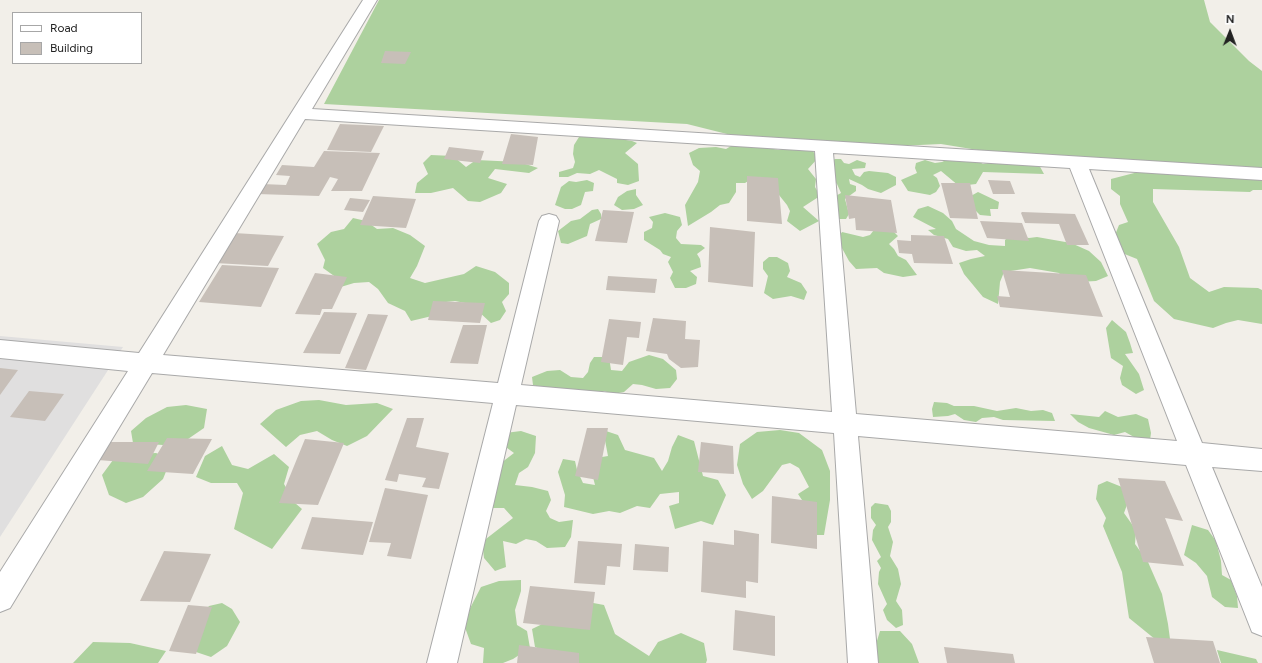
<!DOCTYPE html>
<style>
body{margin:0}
#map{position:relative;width:1262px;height:663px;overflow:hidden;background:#f2efe9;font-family:Figtree,sans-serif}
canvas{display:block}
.legend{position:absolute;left:12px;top:12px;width:130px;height:52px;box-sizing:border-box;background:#fff;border:1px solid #a7a7a7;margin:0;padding:5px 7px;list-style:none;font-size:12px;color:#222}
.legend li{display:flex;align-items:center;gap:8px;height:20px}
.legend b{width:20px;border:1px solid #a7a7a7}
.north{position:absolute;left:1210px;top:12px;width:40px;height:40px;-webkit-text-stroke:3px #fff;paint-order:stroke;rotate:1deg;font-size:11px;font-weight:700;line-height:16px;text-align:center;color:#222}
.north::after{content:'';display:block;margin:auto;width:14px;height:18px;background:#222;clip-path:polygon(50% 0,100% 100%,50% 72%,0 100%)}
</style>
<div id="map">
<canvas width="1262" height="663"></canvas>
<ul class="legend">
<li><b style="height:5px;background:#fff"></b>Road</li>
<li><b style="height:11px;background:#c7bfb8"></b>Building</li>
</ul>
<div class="north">N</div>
</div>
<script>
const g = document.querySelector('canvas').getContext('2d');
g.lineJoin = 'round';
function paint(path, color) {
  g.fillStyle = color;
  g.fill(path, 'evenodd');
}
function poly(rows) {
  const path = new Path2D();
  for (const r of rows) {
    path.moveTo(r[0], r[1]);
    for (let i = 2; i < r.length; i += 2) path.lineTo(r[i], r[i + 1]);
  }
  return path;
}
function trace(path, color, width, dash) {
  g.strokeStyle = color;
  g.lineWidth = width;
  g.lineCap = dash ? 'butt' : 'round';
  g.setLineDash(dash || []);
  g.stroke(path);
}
const residential = poly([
 [0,336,123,347,0,537]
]);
const forest = poly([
 [379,0,1204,0,1210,22,1249,61,1262,71,1262,190,1253,190,1250,192,1153,189,1153,202,1179,247,1190,278,1209,292,1224,287,1258,288,1262,290,1262,324,1238,320,1226,323,1213,328,1174,319,1154,301,1137,259,1122,253,1115,235,1119,225,1128,222,1120,204,1120,196,1111,189,1111,179,1142,171,1185,175,1045,161,941,144,856,148,759,142,687,124,324,104],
 [589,134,632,141,637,143,625,153,638,164,639,181,628,185,617,183,617,179,599,170,590,174,577,173,568,177,559,177,559,172,573,168,575,162,573,154,574,145,579,137],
 [751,145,779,150,787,148,812,150,818,158,808,169,816,179,815,187,820,196,803,207,819,221,800,231,787,221,790,211,787,205,779,195,755,177,745,183,736,183,736,192,729,203,720,205,711,212,688,226,685,205,698,182,700,171,693,165,689,153,699,148,716,147,726,149,731,146],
 [431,155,453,156,466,167,476,160,519,162,538,168,529,173,495,169,488,178,507,184,501,193,480,202,468,201,453,188,431,193,415,193,417,183,428,174,423,163],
 [965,158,974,159,983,164,999,161,1038,163,1044,174,983,172,976,184,959,186,941,171,933,175,937,178,940,186,936,192,930,195,908,191,901,180,917,173,915,168,916,163,925,160,935,163,942,162,948,159,960,161],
 [835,159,841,159,844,163,849,164,857,160,866,163,865,168,852,169,855,175,860,177,864,172,869,171,888,173,896,177,896,185,881,193,868,189,862,185,849,179,850,184,856,186,856,191,845,199,849,214,846,219,838,219,832,198,841,193,837,184,833,180,829,162],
 [587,180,594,183,593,191,585,192,581,205,572,209,565,209,555,205,561,187,569,181,576,182],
 [636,189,636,195,643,205,634,209,622,210,614,205,618,197,627,191],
 [978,192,999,202,998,209,990,209,991,216,980,215,968,203,969,197],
 [928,206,943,213,952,221,956,229,974,241,989,245,1005,246,1005,240,1011,235,1029,238,1037,237,1071,243,1089,251,1101,262,1108,276,1096,281,1078,282,1065,281,1059,273,1030,268,1004,272,1000,282,998,304,983,297,964,274,959,263,971,259,985,256,977,250,966,251,953,247,948,239,934,235,928,230,936,229,913,217,918,209],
 [598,209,601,214,601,219,590,224,587,236,568,244,561,243,558,231,571,221,580,219,592,210],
 [665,213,680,217,682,225,677,231,676,238,681,244,701,245,705,248,697,254,700,259,701,267,690,271,697,277,696,284,686,288,675,288,670,278,673,272,668,262,671,257,663,254,660,250,644,240,644,232,652,228,653,222,649,217],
 [353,218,366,221,377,229,393,228,410,235,425,246,417,266,410,278,425,283,464,274,476,266,495,272,509,283,509,294,502,302,506,311,500,320,491,323,478,311,480,303,465,303,455,301,446,302,432,316,411,321,405,311,388,303,378,289,369,282,354,283,334,289,337,278,323,268,325,260,317,244,331,232,344,229],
 [891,229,898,236,889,244,894,249,898,256,906,260,917,275,903,277,884,273,877,268,856,269,849,261,837,239,842,232,863,237,870,235,874,230],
 [769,257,777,257,788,263,790,271,787,277,801,283,807,292,804,300,791,296,773,299,764,293,768,276,763,269,763,262],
 [1112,320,1126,332,1130,343,1133,353,1125,354,1139,374,1144,390,1136,394,1122,385,1120,378,1123,366,1111,358,1106,328],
 [649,355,663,359,676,370,677,379,670,388,656,389,642,385,633,384,624,392,613,394,604,391,596,395,543,388,533,385,532,377,547,371,560,370,571,377,583,378,588,372,590,363,594,357,609,357,611,370,622,371,629,362],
 [319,400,346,405,377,403,393,409,367,436,347,446,332,440,317,431,300,435,286,447,260,424,276,410,301,401],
 [934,402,947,403,954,406,974,406,997,411,1016,408,1031,411,1043,410,1052,413,1055,421,1003,420,994,417,982,418,976,422,964,420,955,414,948,416,933,417,932,409],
 [186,405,207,409,204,428,188,439,163,445,133,443,131,431,146,418,167,407],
 [1105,411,1118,417,1136,414,1148,419,1151,433,1150,440,1134,437,1125,432,1114,435,1089,428,1078,422,1070,414,1099,417],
 [603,430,618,435,625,450,654,458,662,471,668,461,672,447,678,435,694,441,703,476,718,480,726,495,713,525,701,521,675,529,669,506,679,503,679,492,660,494,650,508,637,506,620,513,609,511,593,514,564,507,565,495,558,472,563,459,575,461,577,470,583,483,595,485,591,469,596,458,608,456],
 [780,430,799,433,822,450,830,471,830,500,824,535,808,535,810,512,798,494,809,487,799,468,790,463,782,465,763,491,752,499,743,484,737,465,740,444,757,432],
 [521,431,536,436,535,453,528,467,519,473,515,485,532,487,548,491,551,500,546,511,550,518,559,522,573,520,571,537,565,547,547,548,536,541,526,539,516,544,503,541,506,567,495,571,484,558,482,542,513,518,504,508,487,508,501,463,514,453,503,445,505,433],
 [222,446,232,465,248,469,274,454,289,467,284,484,295,503,302,509,272,549,234,529,243,493,237,483,211,483,196,477,205,456],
 [156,453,171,459,163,479,143,497,126,503,109,495,102,475,113,460,135,454],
 [1107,481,1122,487,1128,502,1124,513,1136,530,1135,544,1148,562,1162,594,1168,624,1170,639,1161,644,1129,618,1122,572,1103,526,1106,518,1096,499,1098,485],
 [875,503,888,505,891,511,891,522,888,527,893,542,890,556,898,569,901,584,896,601,902,610,903,625,896,628,887,620,883,610,887,604,878,584,879,572,881,568,877,561,881,557,872,540,873,530,876,525,871,518,871,507],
 [1192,525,1208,530,1216,541,1221,561,1222,575,1231,580,1237,596,1238,608,1225,607,1212,597,1207,576,1196,563,1184,555],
 [521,580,521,591,515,610,517,625,527,631,530,648,513,659,503,663,483,663,484,648,471,644,463,622,481,587,499,581],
 [588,602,604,605,615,634,649,656,658,642,681,633,704,643,707,660,706,663,572,663,535,647,532,629],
 [222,603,232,609,240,622,227,646,211,657,187,649,194,625,209,606],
 [880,631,900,631,912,644,919,663,877,663,873,654],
 [93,642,130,643,166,651,158,663,73,663],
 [1217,650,1256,659,1258,663,1221,663]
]);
const building = poly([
 [385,51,411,52,405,64,381,63],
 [340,124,384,126,371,152,327,150],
 [511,134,538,137,533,165,502,164],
 [449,147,484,151,480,163,444,159],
 [324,151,380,153,362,191,331,191,338,179,330,177,319,196,257,194,262,184,286,185,290,176,276,175,282,165,314,167],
 [747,176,778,178,782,224,747,221],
 [988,180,1010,181,1015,194,993,194],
 [941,183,970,183,978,219,950,218],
 [845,195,891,200,897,233,856,230,855,218,849,219],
 [373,196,416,199,406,228,360,225],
 [350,198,370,200,363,212,344,210],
 [603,210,634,212,627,243,595,241],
 [1022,212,1075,214,1089,245,1067,245,1059,224,1025,223,1021,213],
 [980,221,1022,223,1029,241,987,238],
 [710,227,755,232,753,287,708,282],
 [234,233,284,236,268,266,215,263],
 [911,235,944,236,953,264,914,263,912,254,899,253,897,240,911,241],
 [222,265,279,268,261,307,199,302],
 [1002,270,1086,275,1103,317,1000,307,997,296,1010,297],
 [315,273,347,277,332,309,322,309,320,315,295,314],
 [608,276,657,279,655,293,606,290],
 [433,301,485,303,480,323,428,320],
 [324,312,357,313,340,354,303,353],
 [368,314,388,315,366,370,345,368],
 [653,318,686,321,685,339,700,340,698,367,681,368,669,359,667,354,646,351],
 [609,319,641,322,639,338,627,337,623,365,601,362],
 [463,325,487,325,478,364,450,363],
 [0,368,18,370,0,395],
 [29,391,64,394,45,421,10,417],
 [407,418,424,418,416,447,449,453,439,489,422,487,426,478,399,474,397,482,385,480],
 [587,428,608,428,598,480,575,476],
 [167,438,212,439,193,474,147,471],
 [305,439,344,443,318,505,279,503],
 [108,442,159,442,148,464,98,460],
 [701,442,733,446,734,474,698,472],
 [1118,478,1165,481,1183,521,1165,518,1184,566,1143,562],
 [385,488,428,495,411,559,387,556,391,543,369,542],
 [772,496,817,502,817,549,771,543],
 [312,517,373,522,363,555,301,549],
 [734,530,759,534,758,583,746,581,746,598,701,592,703,541,734,545],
 [578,541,622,544,620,567,607,566,605,585,574,583],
 [635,544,669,547,668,572,633,570],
 [164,551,211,554,190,602,140,601],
 [530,586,595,592,590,630,523,623],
 [188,605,212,607,196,654,169,651],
 [735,610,775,616,775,656,733,650],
 [1146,637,1213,641,1220,663,1154,663],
 [519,645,579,653,579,663,517,663],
 [944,647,1013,654,1015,663,947,663]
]);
const street = poly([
 [363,0,377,0,312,109,1262,168,1262,180,1089,169,1202,443,1262,449,1262,471,1212,467,1262,587,1262,636,1252,632,1186,465,858,436,878,663,848,663,834,433,516,405,457,663,427,663,493,403,152,373,10,608,0,612,0,572,128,371,0,358,0,340,139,353,363,0],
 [305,119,815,151,832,412,521,385,559,221,556,216,549,214,542,216,539,221,498,383,163,355,305,119],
 [833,153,1070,168,1177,441,856,414,833,153]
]);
paint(residential, '#e0dfdf');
paint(forest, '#add19e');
paint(building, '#c7bfb8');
trace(street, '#a9a9a9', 2);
paint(street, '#fff');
</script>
